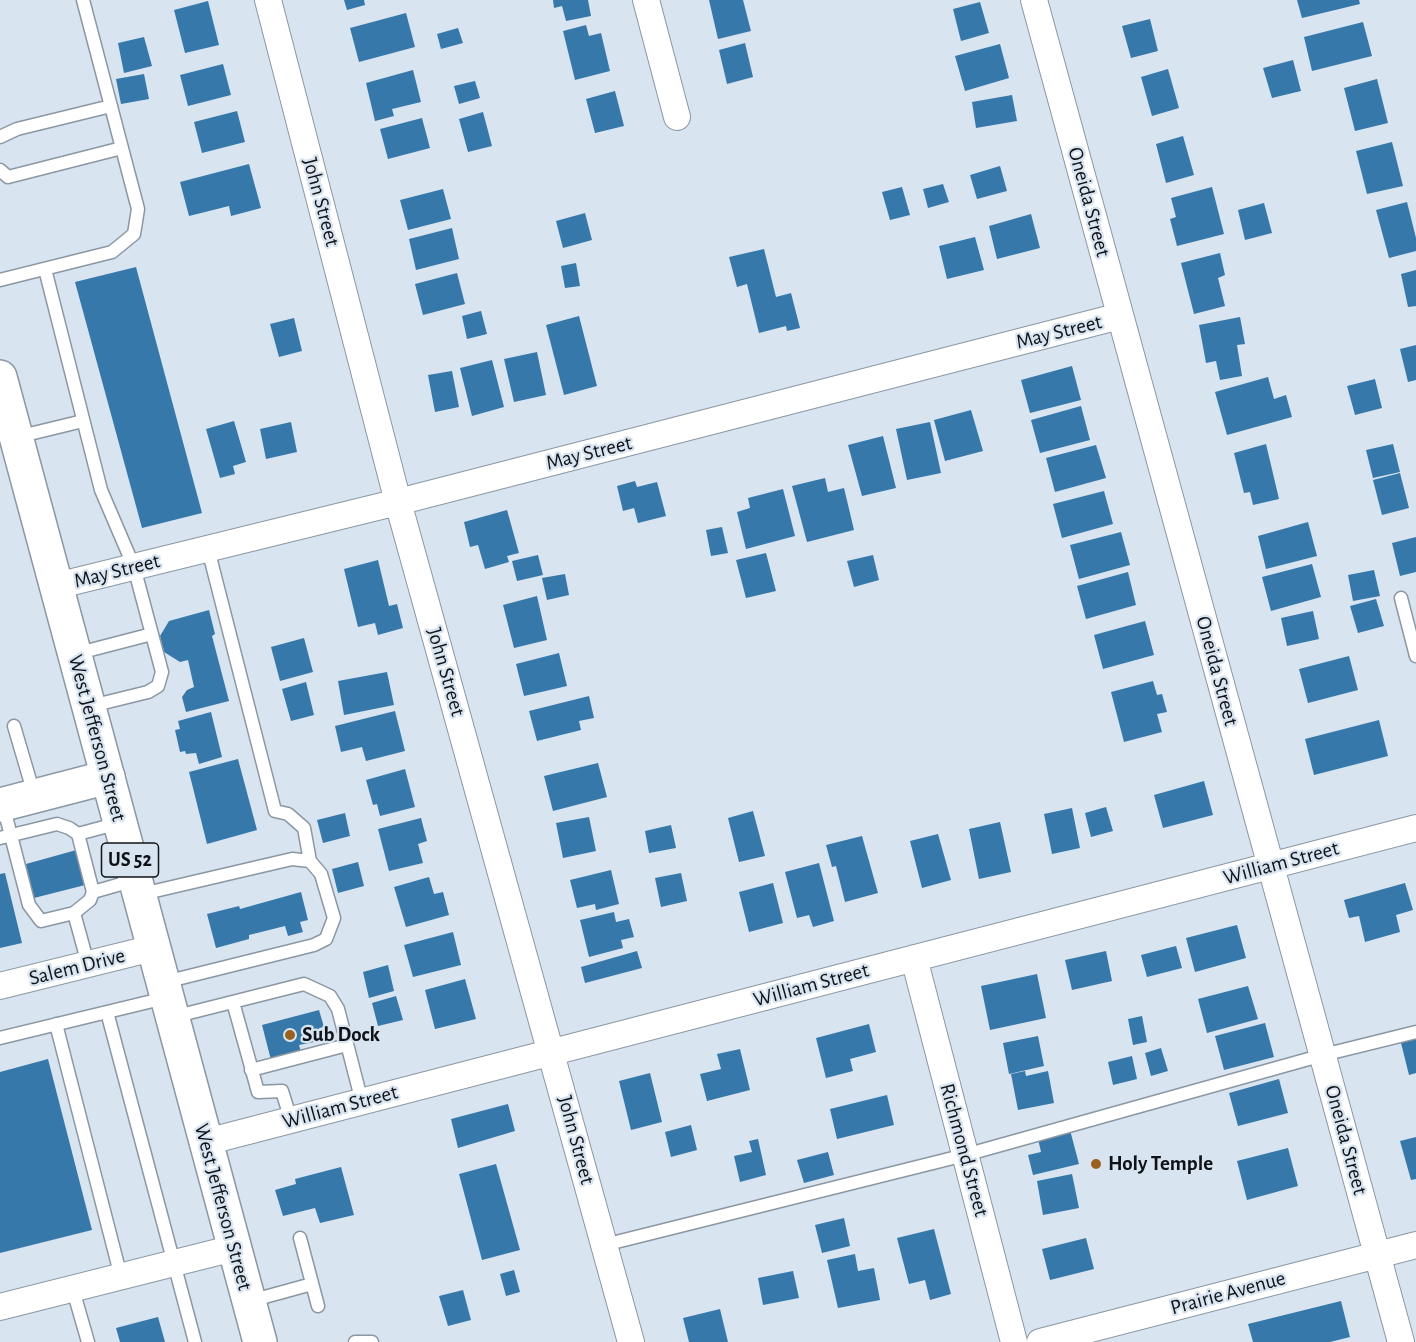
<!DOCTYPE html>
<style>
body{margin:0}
canvas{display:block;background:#d8e4f0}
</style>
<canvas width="1416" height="1342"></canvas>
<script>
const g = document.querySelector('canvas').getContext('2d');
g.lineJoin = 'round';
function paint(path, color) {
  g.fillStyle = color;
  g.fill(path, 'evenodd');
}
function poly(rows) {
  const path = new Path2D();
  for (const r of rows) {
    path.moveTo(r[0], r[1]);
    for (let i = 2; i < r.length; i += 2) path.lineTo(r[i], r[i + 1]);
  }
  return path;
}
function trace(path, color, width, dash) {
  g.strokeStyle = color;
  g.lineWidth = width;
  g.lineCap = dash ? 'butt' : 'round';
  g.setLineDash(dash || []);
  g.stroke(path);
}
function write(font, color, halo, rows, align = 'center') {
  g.font = font + ' "Alegreya Sans",sans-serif';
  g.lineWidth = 4.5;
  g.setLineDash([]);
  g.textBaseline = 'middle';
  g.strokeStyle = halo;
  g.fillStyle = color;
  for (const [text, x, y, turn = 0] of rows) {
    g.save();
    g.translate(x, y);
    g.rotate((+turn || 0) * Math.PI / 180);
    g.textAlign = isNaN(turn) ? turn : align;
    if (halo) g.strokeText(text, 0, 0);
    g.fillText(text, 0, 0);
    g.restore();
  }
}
const building = poly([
 [344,0,364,0,365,5,347,10],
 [553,0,588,0,591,16,566,21,562,6,554,8],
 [709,0,743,0,751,31,718,39],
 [1297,0,1359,0,1360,4,1302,18],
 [208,1,219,45,185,53,174,10],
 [980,2,989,33,961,41,953,9],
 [406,13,415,47,359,62,350,28],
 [1150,19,1158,51,1131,58,1122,26],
 [1363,22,1372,56,1312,71,1304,37],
 [586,25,589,36,601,33,610,71,575,80,563,31],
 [458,28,463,43,441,49,437,34],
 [144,37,152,66,124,73,118,43],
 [745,43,753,77,727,84,719,50],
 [1000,44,1009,78,965,91,955,56],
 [1293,60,1301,91,1272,98,1263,68],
 [223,64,231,95,188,106,180,75],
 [1168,69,1179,108,1152,116,1141,77],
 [413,70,421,102,392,109,394,116,375,121,366,83],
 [144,74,149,99,121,104,116,79],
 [1377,79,1388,123,1355,131,1344,88],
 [475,81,480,98,459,104,454,86],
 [615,91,624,126,595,133,586,99],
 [1012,95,1017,121,976,128,972,102],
 [237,111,245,142,202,153,194,122],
 [483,112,492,146,468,152,459,119],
 [422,118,430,148,388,159,380,129],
 [1183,136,1194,175,1166,183,1156,144],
 [1392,142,1403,186,1367,194,1356,151],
 [249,164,261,208,231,216,229,206,189,216,180,182],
 [1000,166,1007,191,977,199,970,175],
 [943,184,949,202,928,208,923,189],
 [902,187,910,215,890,220,882,192],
 [1212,187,1224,234,1177,246,1170,219,1176,217,1171,198],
 [443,189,451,219,408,230,400,200],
 [1407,202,1416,238,1416,251,1389,258,1376,210],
 [1264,203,1272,233,1245,240,1238,210],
 [585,213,592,240,563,248,556,221],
 [1031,214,1040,248,997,259,989,226],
 [452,228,459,259,416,270,409,239],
 [975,237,984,270,947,279,939,246],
 [764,249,776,297,791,293,800,328,787,331,786,326,759,333,747,284,737,287,729,257],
 [1220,253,1225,275,1218,278,1225,306,1194,314,1181,263],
 [576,263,580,286,565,288,561,266],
 [136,267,202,513,142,528,75,282],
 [1416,270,1416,306,1408,307,1401,274],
 [457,273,465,304,423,315,415,284],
 [481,311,487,334,467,339,462,316],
 [579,316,597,386,564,395,546,325],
 [1240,317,1245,344,1237,345,1242,376,1220,380,1216,361,1206,363,1199,325],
 [294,318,302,351,279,357,270,324],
 [1416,345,1416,380,1408,382,1400,349],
 [537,352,546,395,514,402,504,359],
 [492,360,504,407,472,416,460,368],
 [1072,366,1081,400,1030,413,1021,380],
 [452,371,459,407,435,412,428,375],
 [1268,377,1274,399,1286,395,1292,417,1227,435,1215,392],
 [1375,379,1382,408,1355,415,1347,386],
 [1081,406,1090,440,1040,453,1031,420],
 [971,410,983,451,945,461,934,420],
 [234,421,246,462,233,466,235,474,220,478,206,429],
 [291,422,297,452,266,459,260,429],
 [930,422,941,473,907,480,896,429],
 [883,436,896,488,862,496,848,445],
 [1266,444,1279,499,1253,505,1250,492,1244,493,1234,453],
 [1393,444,1400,472,1373,478,1366,450],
 [1096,445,1106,478,1055,492,1046,458],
 [1400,473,1409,508,1382,515,1373,480],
 [825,478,828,492,844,488,854,530,807,542,792,486],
 [635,481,637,487,657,482,666,516,638,523,634,508,623,511,617,486],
 [783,489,795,536,746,549,737,512,750,508,748,498],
 [1104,491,1113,524,1062,538,1053,504],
 [507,510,519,553,507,556,509,562,485,569,478,545,470,547,464,522],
 [1308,522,1317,556,1266,569,1258,536],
 [722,527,728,553,711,556,706,530],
 [1121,532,1130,565,1079,579,1070,545],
 [1416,537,1416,572,1400,576,1392,543],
 [766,553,776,591,746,598,736,560],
 [538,555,543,575,517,581,512,561],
 [873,555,879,580,854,587,847,561],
 [378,560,389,606,397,604,403,628,378,635,375,623,358,627,344,569],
 [1312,564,1321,597,1271,611,1262,577],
 [1374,570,1380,596,1353,601,1348,575],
 [1128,572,1136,605,1086,619,1077,586],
 [565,574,569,595,547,600,542,578],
 [537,596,547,640,514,648,503,605],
 [1376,599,1384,626,1358,633,1350,606],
 [209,610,215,634,212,636,229,701,186,712,182,697,187,690,194,687,188,660,180,662,164,652,160,636,169,621],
 [1313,611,1319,639,1287,646,1281,618],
 [1145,621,1154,655,1103,669,1094,635],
 [304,638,313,672,280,681,271,647],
 [559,653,567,686,524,696,516,664],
 [1349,656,1358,690,1308,703,1299,669],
 [387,672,394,705,344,715,338,681],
 [1153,681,1157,695,1162,694,1167,712,1157,714,1162,732,1124,742,1111,692],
 [306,682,314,715,291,721,282,689],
 [589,696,594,718,579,721,581,730,537,741,529,711],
 [395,711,405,751,366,761,362,747,341,752,335,726],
 [211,712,222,757,199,764,196,753,186,754,185,751,180,752,175,730,180,729,178,721],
 [1379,720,1388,756,1314,775,1305,739],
 [238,759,257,830,207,844,189,772],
 [598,763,607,797,553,811,544,776],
 [405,769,415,807,380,816,377,804,373,805,366,780],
 [1204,781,1213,815,1163,828,1154,795],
 [1106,807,1113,831,1091,837,1085,813],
 [1072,808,1080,848,1052,854,1044,814],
 [753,811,765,856,739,862,728,818],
 [345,813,350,836,323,843,317,820],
 [589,817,596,851,563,858,556,823],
 [421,818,427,841,418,844,423,863,389,871,378,829],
 [1000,822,1011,872,979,879,969,829],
 [671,825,676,848,649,853,645,831],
 [938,834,951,880,922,888,910,841],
 [862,836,878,893,845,902,836,866,832,867,826,845],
 [80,849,89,884,34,898,26,864],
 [358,862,364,886,338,893,332,869],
 [819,863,834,921,813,927,809,915,797,918,785,872],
 [611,870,619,904,596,910,595,904,577,908,570,880],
 [5,873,22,943,0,948,0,874],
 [681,873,687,901,661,907,655,878],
 [429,877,434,894,443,892,449,915,406,927,394,887],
 [773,883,783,923,749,932,739,892],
 [1405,883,1413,910,1396,915,1400,932,1365,942,1359,916,1349,918,1344,900],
 [301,892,308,920,300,922,303,932,288,936,285,926,249,935,249,939,216,948,207,914,239,906,240,909],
 [614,912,616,922,629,919,634,937,621,940,623,948,589,957,580,920],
 [1237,925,1246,958,1195,972,1186,938],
 [453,932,461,965,413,977,404,945],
 [1176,946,1182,968,1147,977,1141,955],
 [637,951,642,968,585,983,581,967],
 [1106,951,1112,981,1072,990,1065,960],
 [388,965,394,991,369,998,363,972],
 [1037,974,1046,1018,990,1030,981,986],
 [465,979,476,1019,435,1029,425,990],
 [1248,986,1258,1019,1207,1033,1198,999],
 [396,996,403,1020,378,1026,372,1003],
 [319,1010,324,1027,319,1028,320,1034,312,1036,314,1042,299,1045,301,1052,271,1060,262,1025],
 [1142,1016,1147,1042,1133,1045,1128,1019],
 [1265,1023,1274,1057,1224,1070,1215,1036],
 [869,1024,876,1052,850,1059,853,1071,826,1078,816,1038],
 [1038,1036,1044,1066,1009,1074,1003,1043],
 [1416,1039,1416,1073,1409,1075,1401,1043],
 [1161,1048,1168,1071,1151,1076,1145,1053],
 [740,1049,750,1090,707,1101,700,1074,721,1069,717,1054],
 [1132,1056,1137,1079,1113,1085,1108,1062],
 [48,1059,92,1230,0,1253,0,1072],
 [1025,1071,1026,1076,1048,1071,1054,1103,1018,1110,1011,1074],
 [650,1073,662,1122,631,1130,619,1081],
 [1279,1079,1288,1113,1238,1126,1229,1093],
 [887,1095,894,1125,837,1139,830,1109],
 [508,1104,515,1131,458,1148,451,1119],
 [691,1125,697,1150,671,1157,665,1132],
 [1070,1130,1079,1164,1033,1175,1028,1155,1041,1152,1038,1139],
 [1416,1137,1416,1179,1411,1180,1400,1141],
 [758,1139,766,1175,740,1182,734,1156,752,1152,749,1141],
 [1288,1148,1298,1186,1247,1200,1237,1161],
 [828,1152,834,1175,804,1183,797,1160],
 [496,1164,520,1250,482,1260,459,1174],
 [341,1167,354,1215,320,1223,315,1208,283,1216,275,1190,296,1184,295,1179],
 [1072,1174,1079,1208,1043,1215,1037,1181],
 [844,1218,850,1246,822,1253,815,1225],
 [934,1229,951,1294,930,1300,925,1280,909,1284,897,1238],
 [1086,1238,1094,1269,1050,1280,1042,1249],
 [855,1254,858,1271,874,1268,880,1300,838,1308,827,1260],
 [514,1270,520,1292,506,1296,500,1274],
 [793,1271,799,1298,763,1305,758,1278],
 [463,1290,471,1320,448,1326,439,1296],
 [1341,1301,1350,1337,1330,1342,1253,1342,1248,1324],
 [720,1309,728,1342,689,1342,683,1318],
 [158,1317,165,1342,120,1342,116,1328]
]);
const lane = poly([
 [0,137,17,129,111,106],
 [0,170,8,177,122,148],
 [45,269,101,490,134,567,162,672,158,686,148,692,91,706],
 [0,280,112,252,134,234,138,209,83,0],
 [17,437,83,421],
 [1401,598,1416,656],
 [75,654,152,634],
 [14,726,34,794],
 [3,805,29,905,41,921,74,913,88,964],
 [0,838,57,824,69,828,78,834,119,823],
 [93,892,135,880],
 [142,894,292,859,310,861],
 [74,913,90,900,93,892,78,834],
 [165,982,314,945,326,939,334,918,321,874,310,861,304,828,288,814,275,811,208,549],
 [233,1002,258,1092,282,1091,291,1120],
 [107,1012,195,1342],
 [173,1017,304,984,330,996,338,1009,362,1102],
 [56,1024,121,1277],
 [0,1038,165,998],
 [251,1070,347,1045],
 [300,1238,318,1306],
 [604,1245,965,1155,1323,1055,1416,1032],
 [73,1290,88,1342],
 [250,1301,312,1284],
 [355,1342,372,1342]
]);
const street = poly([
 [268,0,398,502,631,1342],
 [646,0,677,117],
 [1034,0,1401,1342],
 [56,586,398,502,1120,316],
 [914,958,1014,1342],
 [0,986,153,948],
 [206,1142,1416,828],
 [0,1307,234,1248],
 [1040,1342,1416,1245]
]);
const secondary = poly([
 [0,805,108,777]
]);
const primary = poly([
 [0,377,260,1342]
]);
const markers = [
 [290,1035,6,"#9a601f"],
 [1096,1164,6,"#9a601f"]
];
const shields = [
 [130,860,57]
];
const shieldNames = [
 ["US 52",130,860]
];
const streetNames = [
 ["John Street",321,202,75],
 ["Oneida Street",1089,202,75],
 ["May Street",1059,332,-14],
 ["May Street",589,453,-14],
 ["May Street",117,571,-14],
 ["Oneida Street",1217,671,75],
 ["John Street",446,672,74],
 ["West Jefferson Street",97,738,75],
 ["William Street",1281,863,-15],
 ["Salem Drive",77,967,-14],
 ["William Street",811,985,-15],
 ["William Street",340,1107,-15],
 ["John Street",576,1140,75],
 ["Oneida Street",1346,1140,75],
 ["Richmond Street",964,1150,75],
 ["West Jefferson Street",223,1207,75],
 ["Prairie Avenue",1228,1293,-15]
];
const poiNames = [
 ["Sub Dock",302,1035],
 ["Holy Temple",1108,1164]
];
paint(building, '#3678a9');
trace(lane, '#8b97a2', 15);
trace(street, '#8b97a2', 28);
trace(secondary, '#8b97a2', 36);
trace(primary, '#8b97a2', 36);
trace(lane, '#fff', 12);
trace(street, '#fff', 26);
trace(secondary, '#fff', 33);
trace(primary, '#fff', 33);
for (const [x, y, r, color] of markers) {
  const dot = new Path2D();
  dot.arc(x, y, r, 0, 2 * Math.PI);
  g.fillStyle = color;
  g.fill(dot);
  trace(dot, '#d8e4f0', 2);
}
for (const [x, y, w] of shields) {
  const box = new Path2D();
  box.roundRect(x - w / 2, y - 17, w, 34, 4.5);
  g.fillStyle = '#d8e4f0';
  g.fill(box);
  trace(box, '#0f1317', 1.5);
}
write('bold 20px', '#0f1317', null, shieldNames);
write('21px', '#0f1317', '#d8e4f0', streetNames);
write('bold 21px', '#0f1317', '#d8e4f0', poiNames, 'left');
</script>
